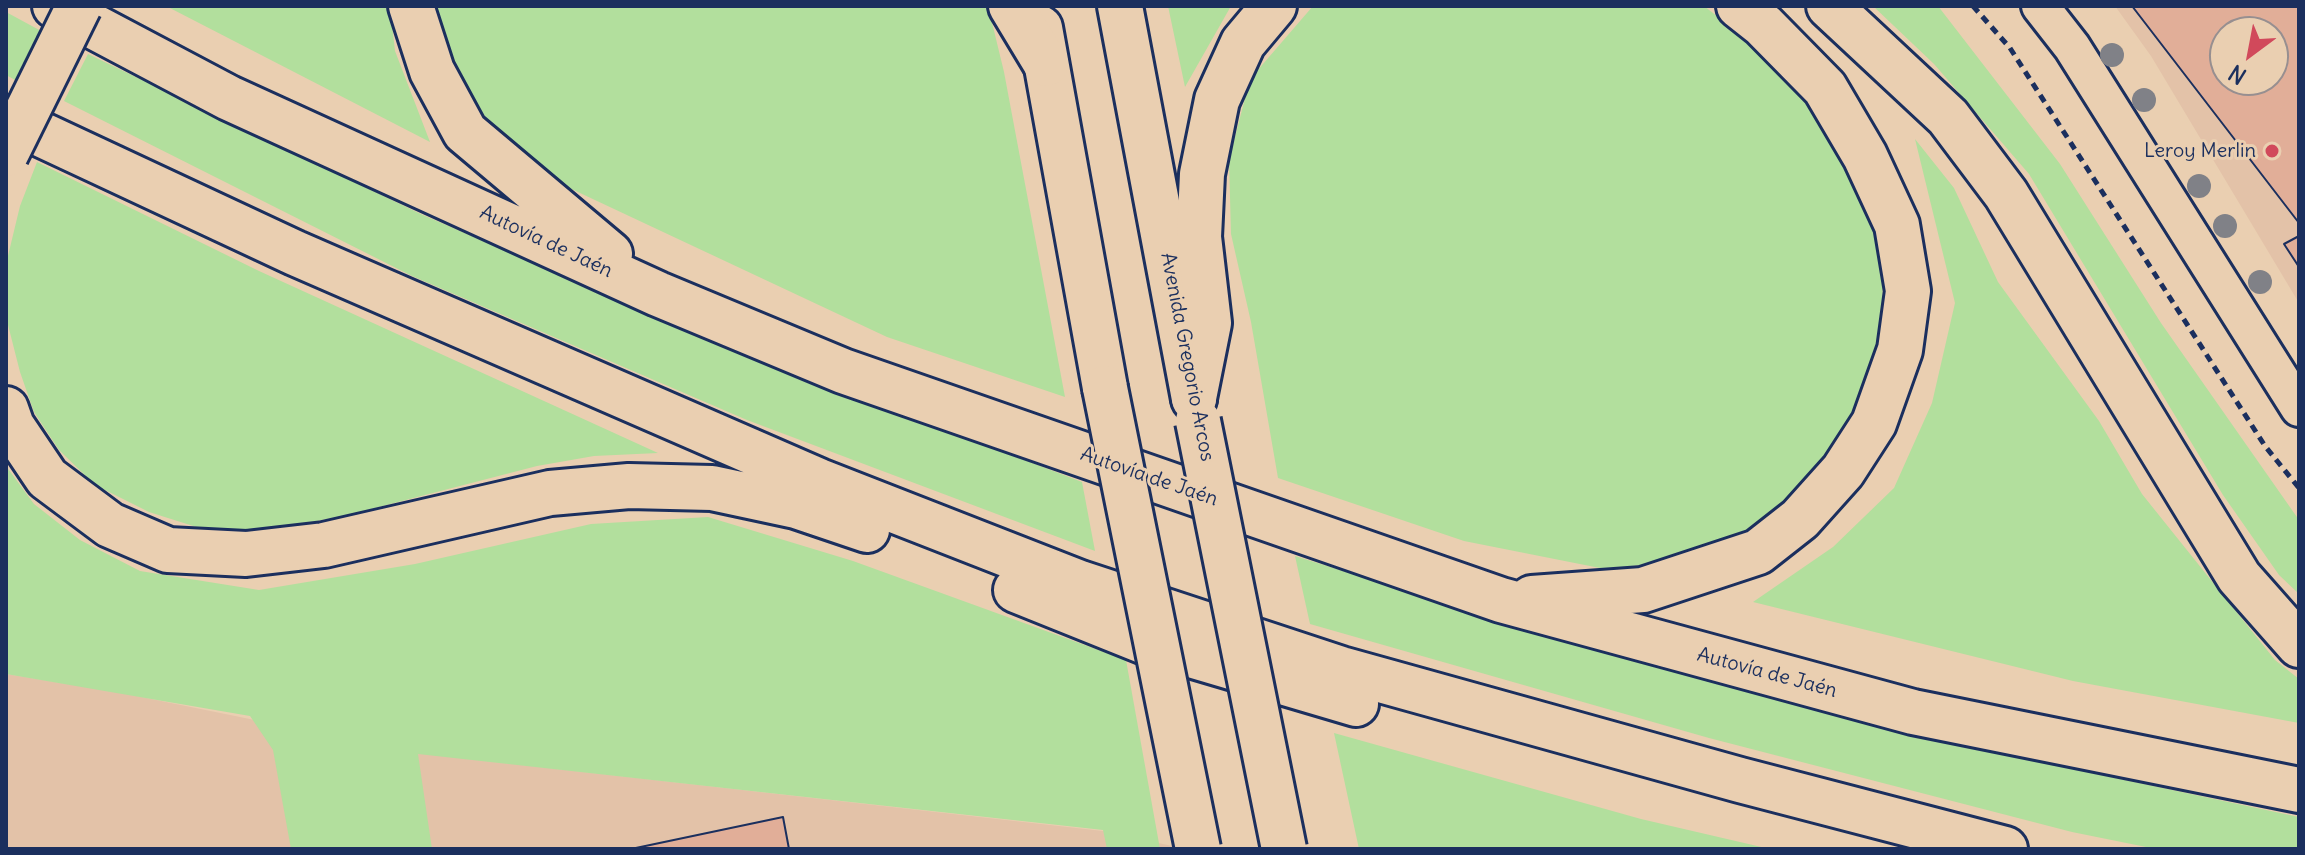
<!DOCTYPE html>
<meta charset="utf-8">
<style>
body{margin:0}
#map{position:relative;width:2305px;height:855px;overflow:hidden;background:#eacfb1;font-family:Delius,sans-serif}
canvas{display:block}
.frame{position:absolute;inset:0;border:8px solid #1b2f5e;pointer-events:none}
.north{position:absolute;left:2209px;top:16px;width:80px;height:80px;box-sizing:border-box;background:#eacfb1;border:2px solid #978f90;border-radius:50%;rotate:212deg;font-size:22px;font-weight:700;line-height:32px;text-align:center;color:#1b2f5e}
.north::after{content:'';display:block;margin:auto;width:28px;height:36px;background:#d1495b;clip-path:polygon(50% 0,100% 100%,50% 72%,0 100%)}
</style>
<div id="map">
<canvas width="2305" height="855"></canvas>
<div class="frame"></div>
<div class="north">N</div>
</div>
<script>
const g = document.querySelector('canvas').getContext('2d');
g.lineJoin = 'round';
function paint(path, color) {
  g.fillStyle = color;
  g.fill(path, 'evenodd');
}
function poly(rows) {
  const path = new Path2D();
  for (const r of rows) {
    path.moveTo(r[0], r[1]);
    for (let i = 2; i < r.length; i += 2) path.lineTo(r[i], r[i + 1]);
  }
  return path;
}
function trace(path, color, width, dash) {
  g.strokeStyle = color;
  g.lineWidth = width;
  g.lineCap = dash ? 'butt' : 'round';
  g.setLineDash(dash || []);
  g.stroke(path);
}
function write(font, color, halo, rows, align = 'center') {
  g.font = font + ' Delius,sans-serif';
  g.lineWidth = 6;
  g.setLineDash([]);
  g.textBaseline = 'middle';
  g.strokeStyle = halo;
  g.fillStyle = color;
  for (const [text, x, y, turn = 0] of rows) {
    g.save();
    g.translate(x, y);
    g.rotate((+turn || 0) * Math.PI / 180);
    g.textAlign = isNaN(turn) ? turn : align;
    if (halo) g.strokeText(text, 0, 0);
    g.fillText(text, 0, 0);
    g.restore();
  }
}
const built = poly([
 [2115,6,2299,6,2299,303,2151,56],
 [2225,32,2273,32,2273,80,2225,80],
 [6,674,112,691,417,753,1103,831,1186,849,6,849]
]);
const green = poly([
 [166,6,390,6,395,51,430,142],
 [437,6,988,6,1004,72,1065,397,887,337,548,178,483,121,449,56],
 [1168,6,1231,6,1185,87],
 [1313,6,1704,6,1750,42,1794,87,1836,145,1870,205,1883,266,1882,334,1863,411,1818,479,1765,524,1687,560,1605,569,1464,541,1278,478,1251,322,1231,234,1229,160,1250,79],
 [1873,6,1938,6,2060,164,2161,323,2299,520,2299,594,2279,575,2223,495,2029,174,1934,64],
 [6,12,43,32,19,82,6,75],
 [88,54,423,215,723,344,1082,482,1095,551,747,420,412,276,64,101],
 [1915,139,1954,188,1998,282,2099,421,2142,494,2275,660,2299,679,2299,723,2073,681,1753,602,1833,547,1894,488,1932,403,1955,303],
 [37,162,259,271,658,453,594,456,537,466,348,515,270,530,209,531,149,512,95,485,59,450,34,412,20,372,6,317,7,260,20,206],
 [6,466,34,504,80,540,140,571,259,590,415,564,591,524,708,517,853,561,1126,660,1160,849,1107,849,1103,830,418,754,432,849,291,849,273,750,250,716,6,674],
 [1295,556,1582,645,1876,727,2299,817,2299,849,2156,849,2072,832,1709,738,1310,624],
 [1334,733,1641,819,1770,849,1359,849]
]);
const building = poly([
 [2132,6,2299,6,2299,223,2132,6],
 [2225,32,2273,32,2273,80,2225,80,2225,32],
 [2299,236,2299,267,2284,244,2299,236],
 [783,817,789,849,631,849,783,817]
]);
const path = poly([
 [1973,6,2010,48,2265,446,2299,488]
]);
const street = poly([
 [2040,6,2072,47,2299,408]
]);
const primary = poly([
 [1120,6,1194,399],
 [1040,28,1105,388]
]);
const highway = poly([
 [55,6,229,98,658,294,843,371,1501,600,1913,712,2299,790],
 [411,6,432,71,465,132,610,254],
 [1011,6,1046,64],
 [1829,6,1948,117,2006,194,2239,577,2299,645],
 [6,118,295,253,819,481,1080,583,1341,669,1740,780,2005,849],
 [1194,398,1209,323,1199,237,1202,174,1217,100,1243,43,1274,6],
 [6,409,12,426,47,478,110,525,168,550,246,554,324,545,550,493,629,486,712,488,796,506,867,530],
 [1016,590,1143,641,1356,704],
 [1532,598,1643,590,1758,552,1800,519,1843,471,1874,423,1900,350,1908,291,1897,225,1865,156,1825,88,1763,25,1739,6]
]);
const primaryBridge = poly([
 [1105,388,1198,849],
 [1198,421,1284,849]
]);
const highwayBridge = poly([
 [6,154,79,6]
]);
const trees = [
 [2112,55],
 [2144,100],
 [2199,186],
 [2225,226],
 [2260,282]
];
const markers = [
 [2272,151,8,"#d1495b"]
];
const poiNames = [
 ["Leroy Merlin",2256,151]
];
const streetNames = [
 ["Autovía de Jaén",546,242,25],
 ["Avenida Gregorio Arcos",1187,357,79],
 ["Autovía de Jaén",1149,477,19],
 ["Autovía de Jaén",1767,673,15]
];
paint(built, '#e3c2a8');
paint(green, '#b2df9d');
paint(building, '#e1ae98');
trace(building, '#1b2f5e', 2);
trace(street, '#1b2f5e', 42);
trace(primary, '#1b2f5e', 50);
trace(highway, '#1b2f5e', 50);
trace(path, '#1b2f5e', 5, [8, 6]);
trace(street, '#eacfb1', 36);
trace(primary, '#eacfb1', 44);
trace(highway, '#eacfb1', 44);
trace(primaryBridge, '#1b2f5e', 50, []);
trace(highwayBridge, '#1b2f5e', 50, []);
trace(primaryBridge, '#eacfb1', 44);
trace(highwayBridge, '#eacfb1', 44);
g.fillStyle = '#808187';
for (const [x, y] of trees) {
  g.beginPath();
  g.arc(x, y, 12, 0, 2 * Math.PI);
  g.fill();
}
for (const [x, y, r, color] of markers) {
  const dot = new Path2D();
  dot.arc(x, y, r, 0, 2 * Math.PI);
  g.fillStyle = color;
  g.fill(dot);
  trace(dot, '#eacfb1', 3);
}
write('20px', '#1b2f5e', '#eacfb1', poiNames, 'right');
write('20px', '#1b2f5e', '#eacfb1', streetNames);
</script>
